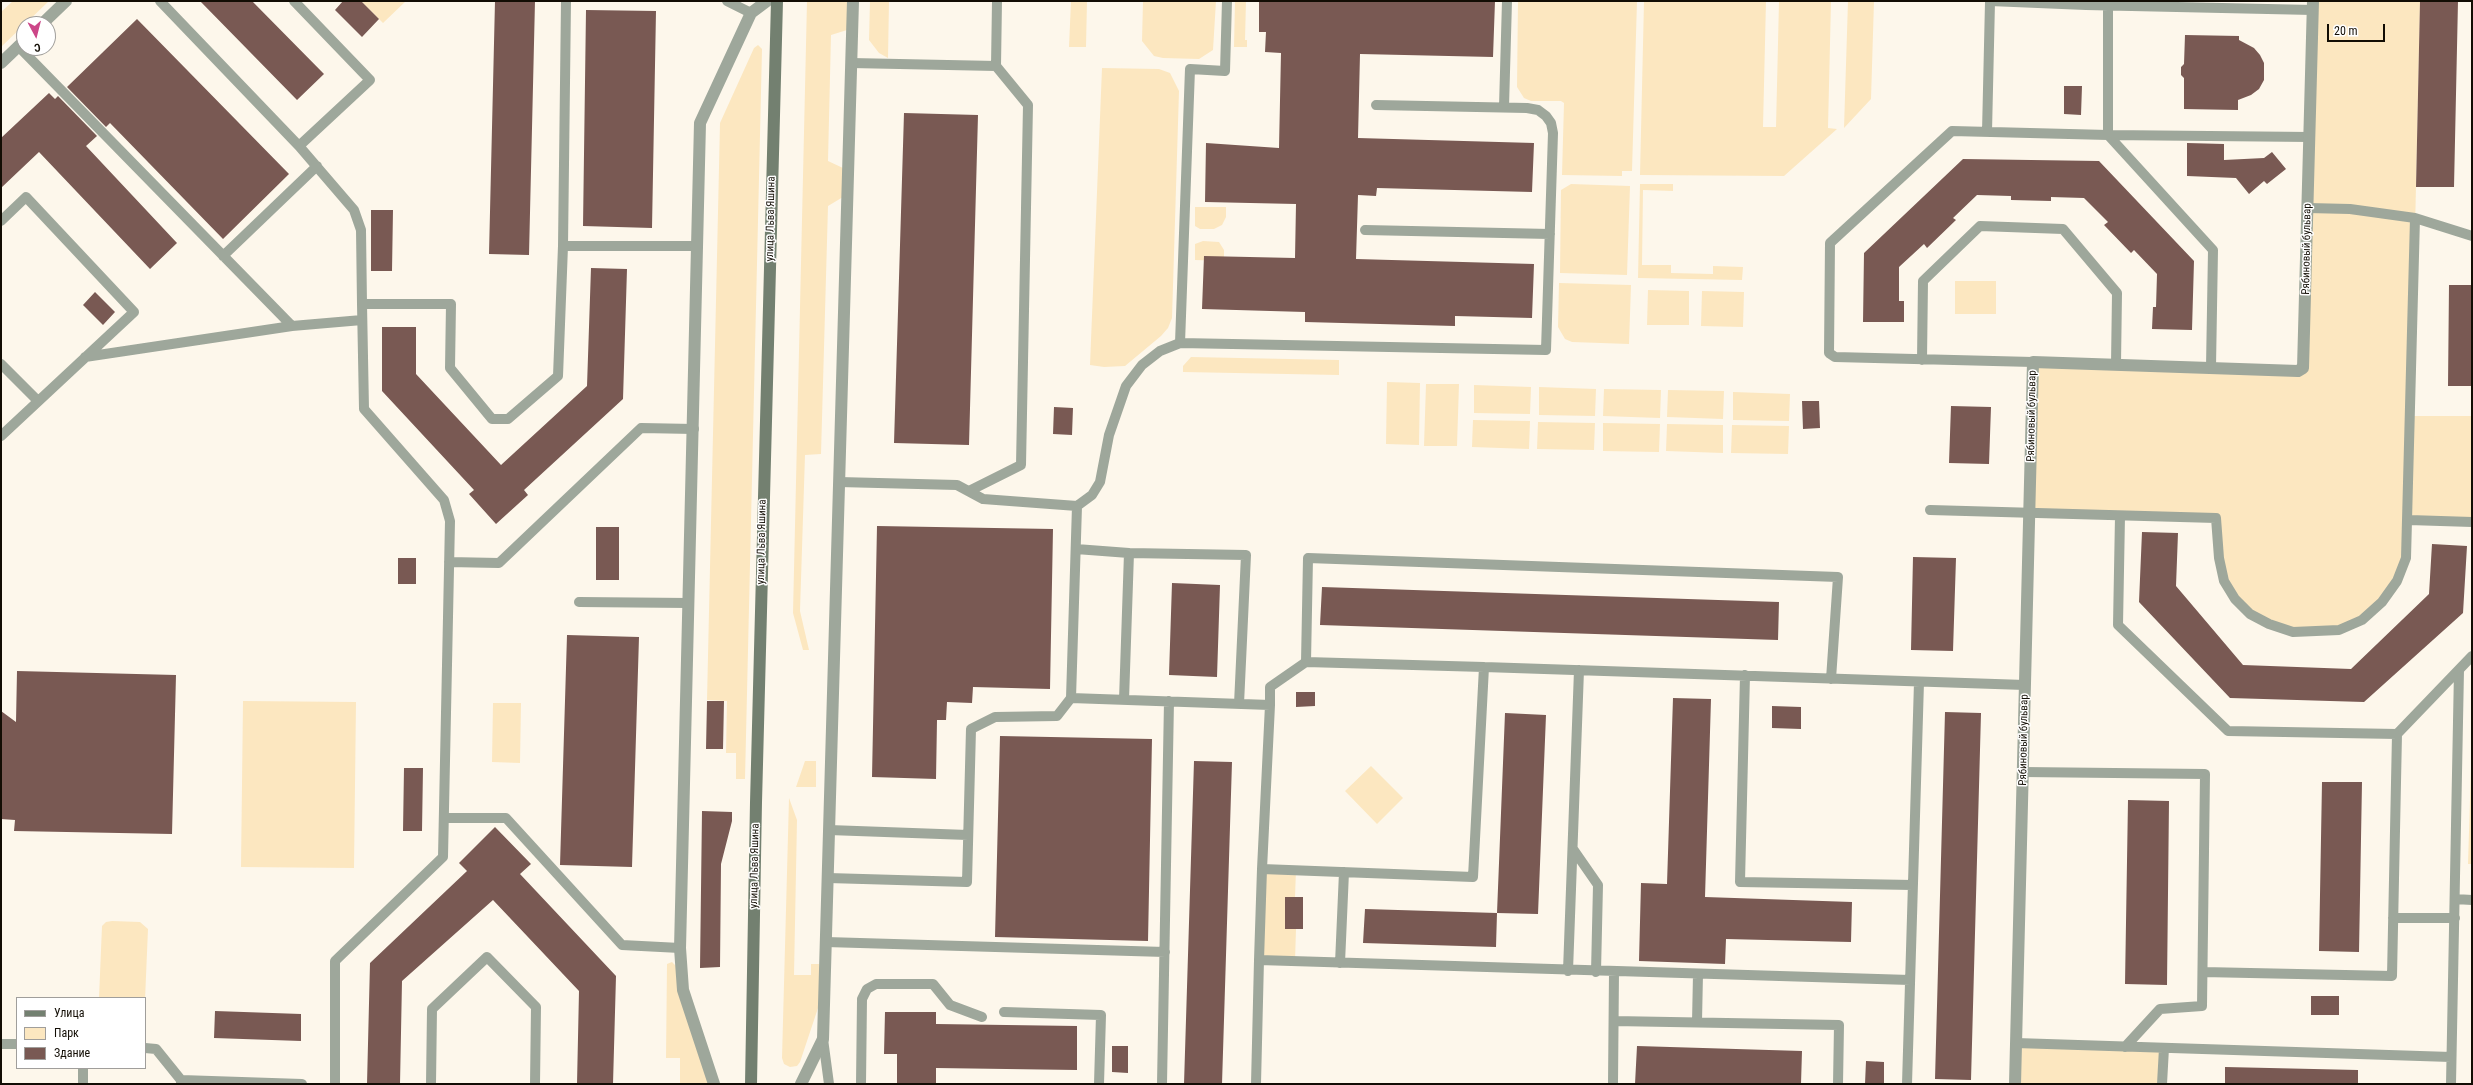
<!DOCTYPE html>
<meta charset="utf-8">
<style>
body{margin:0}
#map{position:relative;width:2473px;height:1085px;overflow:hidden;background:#fdf7eb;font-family:"Roboto Condensed",sans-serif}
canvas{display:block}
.frame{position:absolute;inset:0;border:2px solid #120d04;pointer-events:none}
.legend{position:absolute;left:16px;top:997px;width:130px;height:72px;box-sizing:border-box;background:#fff;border:1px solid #a09e9b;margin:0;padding:5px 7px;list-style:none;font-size:12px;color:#120d04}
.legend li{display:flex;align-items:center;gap:8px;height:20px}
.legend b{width:20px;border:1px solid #a09e9b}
.north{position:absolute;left:16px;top:16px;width:40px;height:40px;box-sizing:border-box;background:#fff;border:1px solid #a09e9b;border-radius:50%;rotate:173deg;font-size:11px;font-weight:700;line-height:16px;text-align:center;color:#120d04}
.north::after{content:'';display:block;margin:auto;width:14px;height:18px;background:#cc4688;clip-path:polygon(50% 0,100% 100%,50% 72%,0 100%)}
.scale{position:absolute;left:2327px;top:24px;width:58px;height:18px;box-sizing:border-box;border:2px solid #120d04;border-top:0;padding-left:5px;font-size:12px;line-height:14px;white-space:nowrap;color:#120d04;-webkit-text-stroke:3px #fff;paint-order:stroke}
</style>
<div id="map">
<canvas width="2473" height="1085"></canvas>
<div class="frame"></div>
<ul class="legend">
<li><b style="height:5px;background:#738070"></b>Улица</li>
<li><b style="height:11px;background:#fce7c0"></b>Парк</li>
<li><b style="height:11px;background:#795953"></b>Здание</li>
</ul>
<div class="north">С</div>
<div class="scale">20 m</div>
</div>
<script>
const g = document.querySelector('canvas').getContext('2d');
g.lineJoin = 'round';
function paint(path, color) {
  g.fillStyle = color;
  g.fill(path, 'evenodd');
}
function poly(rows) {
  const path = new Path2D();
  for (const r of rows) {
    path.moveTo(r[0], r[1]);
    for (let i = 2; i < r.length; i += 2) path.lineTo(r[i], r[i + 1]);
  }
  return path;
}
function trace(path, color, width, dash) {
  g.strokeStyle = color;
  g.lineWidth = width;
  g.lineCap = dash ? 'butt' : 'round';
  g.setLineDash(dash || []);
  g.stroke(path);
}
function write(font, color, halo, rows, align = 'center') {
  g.font = font + ' "Roboto Condensed",sans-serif';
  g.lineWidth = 3;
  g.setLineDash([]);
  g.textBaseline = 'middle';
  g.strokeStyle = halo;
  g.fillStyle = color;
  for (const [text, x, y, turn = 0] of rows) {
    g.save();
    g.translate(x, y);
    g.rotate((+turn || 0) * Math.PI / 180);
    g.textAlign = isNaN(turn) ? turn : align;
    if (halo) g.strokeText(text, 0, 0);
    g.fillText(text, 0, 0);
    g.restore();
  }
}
const green = poly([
 [13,1,49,1,1,47,1,12],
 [361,1,406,1,383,23],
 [807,1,848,1,847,30,831,35,828,161,843,168,843,197,828,206,821,454,805,455,800,611,809,650,803,650,793,613],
 [870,1,889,1,888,58,879,53,869,40],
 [1071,1,1087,1,1086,47,1069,47],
 [1143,1,1216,1,1213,50,1199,59,1163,58,1154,56,1142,41],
 [1235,1,1246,1,1245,40,1247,40,1247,47,1234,47],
 [1518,1,1637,1,1632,171,1622,171,1622,176,1562,175,1564,103,1561,101,1531,101,1524,98,1517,87],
 [1644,1,1766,1,1763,127,1776,127,1779,1,1831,1,1828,128,1837,129,1784,176,1640,175],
 [1848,1,1874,1,1871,99,1844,128],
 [2313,1,2420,1,2411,416,2472,416,2472,522,2409,520,2406,558,2382,602,2339,630,2293,632,2250,614,2224,581,2216,518,2029,513,2033,362,2298,371],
 [758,45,762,49,745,779,736,779,736,753,726,753,727,701,707,700,720,123,754,48],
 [1102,68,1159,69,1170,73,1179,91,1172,318,1168,328,1161,336,1125,366,1104,367,1090,365],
 [1571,184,1630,186,1627,275,1560,273,1561,190],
 [1640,184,1673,184,1673,191,1643,190,1642,265,1671,265,1671,273,1713,274,1713,266,1743,267,1742,280,1638,278],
 [1195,207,1226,207,1226,217,1222,225,1214,229,1200,229,1195,226],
 [1203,241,1219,242,1224,250,1224,261,1195,260,1195,244],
 [1955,281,1996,281,1996,314,1955,314],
 [1559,283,1631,285,1629,344,1572,342,1565,339,1558,327],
 [1648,290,1689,291,1689,325,1647,325],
 [1702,291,1744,292,1743,327,1701,326],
 [1191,357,1339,360,1339,375,1183,372,1183,366],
 [1387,382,1420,383,1419,445,1386,444],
 [1426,384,1459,384,1457,446,1424,446],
 [1474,385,1531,387,1530,414,1474,413],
 [1539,387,1596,389,1595,416,1539,415],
 [1604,389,1661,390,1660,418,1603,416],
 [1668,390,1724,391,1723,419,1667,417],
 [1733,392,1790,394,1789,421,1733,420],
 [1473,420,1530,421,1529,449,1472,447],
 [1538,422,1595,423,1594,450,1537,449],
 [1603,423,1660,424,1659,452,1603,451],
 [1667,424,1723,425,1723,453,1666,451],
 [1732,425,1789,426,1788,454,1731,453],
 [243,701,356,702,354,868,241,867],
 [493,703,521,703,520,763,492,762],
 [805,761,816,761,816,787,796,787],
 [1371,766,1403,798,1377,824,1345,791],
 [2471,768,2472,768,2472,864,2468,864],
 [789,798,797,820,794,975,811,975,811,964,819,964,823,993,800,1062,797,1066,790,1067,784,1064,782,1058],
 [1262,869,1296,870,1295,897,1285,897,1285,929,1296,929,1295,961,1259,960],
 [112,921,140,922,148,929,145,1000,145,998,99,998,102,926,106,922],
 [672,962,677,967,709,1084,680,1084,680,1058,666,1058,667,964],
 [2016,1043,2164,1048,2162,1084,2015,1084]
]);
const building = poly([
 [200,1,252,1,324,74,297,100],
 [343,1,361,1,379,19,362,37,335,10],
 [495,1,535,1,529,255,489,254],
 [1259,1,1495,1,1493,57,1360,54,1358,138,1534,143,1532,192,1377,188,1376,196,1358,195,1356,259,1534,264,1532,318,1455,316,1455,326,1305,322,1305,312,1202,309,1204,256,1295,258,1296,204,1205,202,1206,143,1279,148,1281,53,1265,52,1266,32,1259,32],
 [2420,1,2458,1,2454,187,2416,187],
 [586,10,656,11,652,228,583,226],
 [137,19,289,174,223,239,110,123,106,127,67,87],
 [2185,35,2239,36,2239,40,2254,48,2260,55,2264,63,2264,80,2259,89,2251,95,2238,100,2238,110,2184,109,2184,78,2181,75,2181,67,2184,64],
 [2064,86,2082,86,2081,115,2064,114],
 [49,93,55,99,58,96,97,136,86,146,177,243,150,269,39,152,1,188,1,138],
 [904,113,978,115,969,445,894,443],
 [2187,143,2224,144,2224,160,2264,158,2272,152,2286,169,2267,184,2264,181,2249,194,2236,178,2187,176],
 [1963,159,2099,161,2194,261,2192,330,2152,329,2153,307,2156,307,2157,274,2134,250,2131,253,2104,225,2108,222,2084,198,2051,197,2051,201,2011,200,2011,196,1977,195,1953,218,1956,220,1927,248,1924,244,1899,267,1899,301,1904,301,1904,322,1863,322,1864,253],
 [371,210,393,210,392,271,371,271],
 [591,268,627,269,623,399,524,490,528,495,496,524,469,494,474,490,382,391,382,327,416,327,416,374,501,465,587,386],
 [2449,285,2472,285,2472,386,2448,386],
 [95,292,115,312,103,325,83,305],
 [1802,401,1819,401,1820,428,1803,429],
 [1951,406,1991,407,1989,464,1949,463],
 [1054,407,1073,408,1072,435,1053,434],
 [877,526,1053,529,1050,689,973,687,972,703,947,702,946,720,937,720,936,779,872,777],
 [596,527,619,527,619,580,596,580],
 [2142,532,2178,533,2176,586,2243,665,2351,669,2429,594,2432,544,2467,546,2463,613,2364,702,2230,698,2139,602],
 [1913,557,1956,558,1953,651,1911,650],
 [398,558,416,558,416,584,398,584],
 [1172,583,1220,585,1217,677,1169,675],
 [1322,587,1779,602,1778,640,1320,625],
 [567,635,639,637,632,867,560,865],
 [17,671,176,675,172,834,14,831,15,820,1,819,1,711,16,722],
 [1296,692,1315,692,1315,706,1296,707],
 [1673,698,1711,699,1705,897,1852,902,1851,942,1726,939,1725,964,1639,961,1641,883,1667,884],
 [707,701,724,701,723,749,706,749],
 [1772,706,1801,707,1801,729,1772,728],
 [1945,712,1981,713,1971,1080,1935,1079],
 [1505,713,1546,715,1538,914,1497,913],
 [1000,736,1152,739,1148,941,995,937],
 [1194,761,1232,762,1222,1084,1184,1084],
 [404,768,423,768,422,831,403,831],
 [2322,782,2362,782,2359,952,2319,951],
 [2128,800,2169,801,2167,985,2125,984],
 [702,811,732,812,732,821,721,864,720,967,700,968],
 [495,827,531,864,520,874,616,976,613,1084,577,1084,579,991,493,900,402,981,400,1084,367,1084,370,963,467,871,459,863],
 [1285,897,1303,897,1303,929,1285,929],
 [1365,909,1497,913,1496,947,1363,943],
 [2311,996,2339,996,2339,1015,2311,1015],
 [215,1011,301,1014,301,1041,214,1038],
 [885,1012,936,1012,936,1024,1077,1026,1077,1070,936,1068,936,1084,897,1084,897,1054,884,1054],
 [1112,1046,1128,1046,1128,1073,1112,1072],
 [1637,1046,1802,1051,1801,1084,1635,1084],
 [1866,1061,1884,1062,1884,1084,1865,1084],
 [2225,1067,2358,1070,2358,1084,2225,1084]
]);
const service = poly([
 [160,1,299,146,354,210,361,230,362,304],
 [294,1,370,80,299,146],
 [727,1,751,13],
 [1990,1,2086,5],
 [2086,1,2086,5,2313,10],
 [2108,5,2108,135,2310,137],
 [18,46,292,326],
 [851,63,996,66],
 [1504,107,1507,1],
 [1987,132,1990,2],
 [2308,208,2350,209,2415,218,2472,236],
 [1,221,26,197,134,312,1,436],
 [1365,230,1550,234],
 [563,246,698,246],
 [223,256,317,166],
 [1180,343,1190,69,1225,71,1227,1],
 [85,357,292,326,362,320],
 [1922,360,1923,281,1980,226,2063,229,2117,293,2116,364],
 [2033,362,1835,357,1829,353,1830,243,1952,131,2108,135,2213,250,2211,367],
 [1,364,38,401],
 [839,482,957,485,983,499,1077,506,1092,495,1100,482,1109,435,1126,386,1142,365,1160,351,1180,343,1546,350,1553,133,1551,123,1546,116,1538,110,1527,108,1376,105],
 [969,491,1021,465,1028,105,996,66,997,1],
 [1077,506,1071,698,1270,705,1262,869,1473,877,1484,667,1306,662,1270,687,1270,705],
 [1930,510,2216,518,2219,558,2224,581,2235,599,2250,614,2269,624,2293,632,2339,630,2362,620,2382,602,2397,581,2406,558,2415,218],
 [2120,516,2118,625,2228,731,2397,734,2472,656],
 [2409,520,2472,522],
 [1076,549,1129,553],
 [449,562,499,563,641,428,694,429],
 [579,602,689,603],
 [1306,662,1308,558,1838,577,1831,679],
 [1484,667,2025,685],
 [1745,675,1740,882,1913,885],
 [1124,700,1129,553,1246,555,1239,704],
 [2023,772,2205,774,2202,1006,2160,1009,2125,1047],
 [444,818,506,818,622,945,680,948],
 [829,830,968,835],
 [1573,849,1598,885,1596,972],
 [1262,869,1259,960,1910,980],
 [828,878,967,882,971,729,995,717,1057,716,1071,698],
 [2455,899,2472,900],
 [2393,918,2455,918],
 [826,942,1165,952],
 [1340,963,1344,872],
 [1568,971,1579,670],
 [2203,972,2392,976,2397,734],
 [1004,1012,1101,1015,1099,1084],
 [1614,1021,1839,1025,1838,1084],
 [1697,1022,1698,974],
 [823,1039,829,1084],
 [2016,1043,2451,1057],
 [1,1044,17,1044],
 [145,1048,156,1049,181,1080,181,1084],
 [181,1080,302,1084],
 [83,1084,83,1068],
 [335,1084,335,961,443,857,450,521,444,500,364,409,362,304,451,304,450,368,492,419,508,419,558,376,563,246,566,1],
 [431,1084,432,1009,487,957,536,1007,535,1084],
 [861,1084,862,999,867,989,876,984,933,984,950,1005,982,1017],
 [1162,1084,1169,701],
 [1256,1084,1259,960],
 [1613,1084,1614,972],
 [1907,1084,1919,682],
 [2162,1084,2164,1048],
 [2451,1084,2459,670]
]);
const minor = poly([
 [42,24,66,1],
 [1,63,24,41],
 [714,1084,683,990,680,948,700,123,751,13,767,1],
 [801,1084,823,1039,853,1],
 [2015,1084,2033,362,2298,371,2303,368,2313,1]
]);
const secondary = poly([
 [751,1084,756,802,777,1]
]);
const streetNames = [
 ["улица Льва Яшина",771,219,-89],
 ["Рябиновый бульвар",2307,249,-89],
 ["Рябиновый бульвар",2032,416,-89],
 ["улица Льва Яшина",762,542,-89],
 ["Рябиновый бульвар",2024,740,-89],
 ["улица Льва Яшина",755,866,-89]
];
paint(green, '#fce7c0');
paint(building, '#795953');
trace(service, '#9ea79b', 10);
trace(minor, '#9ea79b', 12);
trace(secondary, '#738070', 12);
write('11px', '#120d04', '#fff', streetNames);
</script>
